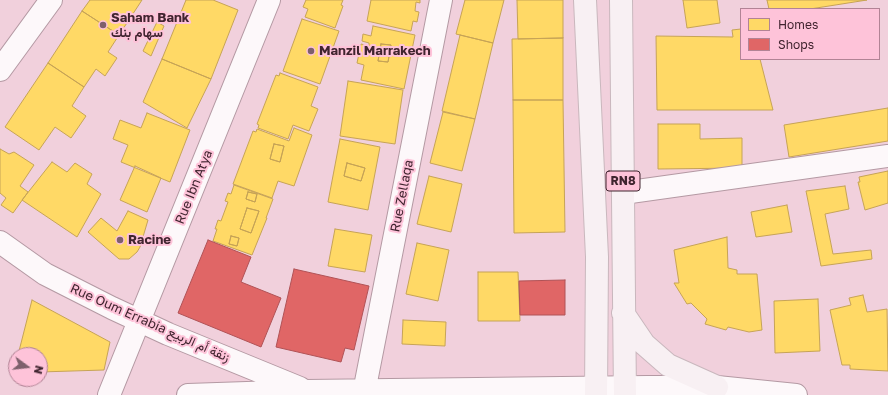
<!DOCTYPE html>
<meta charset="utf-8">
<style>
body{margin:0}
#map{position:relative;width:888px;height:395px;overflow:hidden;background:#f1d0dc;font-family:"Golos Text",sans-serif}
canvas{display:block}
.legend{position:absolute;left:740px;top:8px;width:140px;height:52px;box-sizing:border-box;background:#fec3d9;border:1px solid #b28395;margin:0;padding:5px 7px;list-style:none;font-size:12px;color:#40242f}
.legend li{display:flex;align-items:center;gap:8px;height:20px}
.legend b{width:20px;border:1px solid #b28395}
.north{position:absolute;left:8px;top:347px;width:40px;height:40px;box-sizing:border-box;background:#fec3d9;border:1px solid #b28395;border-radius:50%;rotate:105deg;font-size:11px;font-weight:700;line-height:16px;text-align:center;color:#40242f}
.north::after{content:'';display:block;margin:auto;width:14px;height:18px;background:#7e606c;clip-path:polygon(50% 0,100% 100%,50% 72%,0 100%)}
</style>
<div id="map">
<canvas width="888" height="395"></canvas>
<ul class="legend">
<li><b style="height:11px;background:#ffd966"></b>Homes</li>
<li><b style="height:11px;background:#e06666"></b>Shops</li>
</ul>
<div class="north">N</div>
</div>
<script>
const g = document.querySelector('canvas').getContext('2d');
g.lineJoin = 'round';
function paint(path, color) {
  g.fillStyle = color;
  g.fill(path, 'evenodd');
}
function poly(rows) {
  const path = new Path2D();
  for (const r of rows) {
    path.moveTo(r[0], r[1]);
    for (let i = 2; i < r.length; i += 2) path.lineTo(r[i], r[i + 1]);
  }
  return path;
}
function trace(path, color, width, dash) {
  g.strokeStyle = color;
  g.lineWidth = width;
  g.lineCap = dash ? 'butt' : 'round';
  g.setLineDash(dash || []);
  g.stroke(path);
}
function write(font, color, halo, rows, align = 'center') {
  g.font = font + ' "Golos Text",Vazirmatn,sans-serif';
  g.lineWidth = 4;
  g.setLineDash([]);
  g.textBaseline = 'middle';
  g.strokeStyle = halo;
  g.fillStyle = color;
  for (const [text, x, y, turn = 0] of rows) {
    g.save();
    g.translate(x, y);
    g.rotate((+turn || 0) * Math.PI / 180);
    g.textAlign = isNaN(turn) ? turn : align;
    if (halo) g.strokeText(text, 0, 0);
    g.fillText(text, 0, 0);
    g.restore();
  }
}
const homes = poly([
 [90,0,142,0,119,35,82,11,90,0],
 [186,0,213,0,238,10,211,79,162,59,186,0],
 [306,0,343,0,341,5,343,6,335,28,305,17,308,9,303,7,306,0],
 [371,0,420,0,420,3,416,2,415,11,419,12,417,22,413,21,411,31,367,21,371,0],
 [465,0,504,0,493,43,456,34,465,0],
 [517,0,563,0,563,38,518,39,517,0],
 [683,0,717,0,720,23,687,28,683,0],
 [767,0,867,0,810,9,769,9,767,0],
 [82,11,119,35,108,52,117,58,105,76,96,69,84,87,48,63,82,11],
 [302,19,339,31,320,84,283,71,302,19],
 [157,22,164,26,151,56,143,51,157,22],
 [373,26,415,35,404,89,361,80,364,65,357,63,361,44,369,46,369,43,362,41,363,34,371,36,373,26],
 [381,44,391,45,388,62,378,61,381,44],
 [741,29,741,59,760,59,773,110,657,110,656,36,733,37,732,30,741,29],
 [460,35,493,43,475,119,442,111,460,35],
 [563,38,563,100,513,100,512,39,563,38],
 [381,44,391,45,388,62,378,61,381,44],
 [162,59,211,79,187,128,143,102,162,59],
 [48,63,84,87,72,106,86,116,71,138,55,127,39,150,5,127,48,63],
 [280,73,318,87,311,106,318,109,309,131,293,125,288,139,258,128,259,125,257,124,276,75,279,76,280,73],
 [348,81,403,90,395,144,340,136,348,81],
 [513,100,563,100,565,232,514,233,513,100],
 [888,108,888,141,789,157,784,125,888,108],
 [443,112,475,119,462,171,430,163,443,112],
 [147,113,190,130,170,182,121,162,128,145,113,139,120,120,141,128,147,113],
 [658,124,700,124,700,139,742,138,742,168,658,169,658,124],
 [294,128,312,135,294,186,278,181,272,198,233,184,253,131,256,132,257,129,289,141,294,128],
 [274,144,284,146,280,162,270,159,274,144],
 [340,139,380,147,368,210,328,202,340,139],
 [347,163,365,168,361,181,344,176,347,163],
 [274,144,284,146,280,162,270,159,274,144],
 [0,149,9,154,14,152,34,165,20,186,28,192,13,213,1,205,6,198,0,193,0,149],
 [52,162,67,172,75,163,92,174,87,184,101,194,77,237,22,200,52,162],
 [347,163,365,168,361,181,344,176,347,163],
 [135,166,161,178,147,212,120,200,135,166],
 [888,171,888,203,865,210,858,182,860,182,859,177,888,171],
 [429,176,462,184,451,232,417,224,429,176],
 [234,185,273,199,266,218,267,218,252,255,213,241,217,229,215,229,218,220,221,221,228,202,225,201,228,193,231,194,234,185],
 [248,192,257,194,255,202,246,199,248,192],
 [247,208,259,211,251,233,240,229,247,208],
 [231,236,239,238,237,246,229,244,231,236],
 [845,186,849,209,825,214,833,254,871,250,872,259,821,266,806,191,845,186],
 [248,192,257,194,255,202,246,199,248,192],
 [787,205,792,232,756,237,751,212,787,205],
 [247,208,259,211,251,233,240,229,247,208],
 [128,211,148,220,140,247,137,252,129,259,119,259,88,232,101,218,117,231,128,211],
 [335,229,372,235,365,272,328,266,335,229],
 [231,236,239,238,237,246,229,244,231,236],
 [727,237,728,268,737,270,737,274,757,274,762,330,749,332,728,327,726,330,705,324,707,319,691,303,687,304,674,283,679,283,674,250,727,237],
 [417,243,449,250,438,301,406,294,417,243],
 [478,272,518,272,520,321,478,321,478,272],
 [863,295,867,312,887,309,888,371,850,369,850,365,842,365,830,310,851,305,849,298,863,295],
 [818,299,820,351,775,353,774,301,818,299],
 [32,300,110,342,104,370,40,372,40,355,18,355,32,300],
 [403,320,446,322,445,346,402,344,403,320]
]);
const shops = poly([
 [208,240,251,257,241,282,281,298,261,347,178,313,208,240],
 [294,269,369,286,354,350,345,348,341,362,276,347,294,269],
 [565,280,565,315,520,315,519,281,565,280]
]);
const street = poly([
 [0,70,51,0],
 [623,193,888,156],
 [0,242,45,274,112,308,168,334,300,388],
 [364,392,441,0],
 [109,395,269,0],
 [188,395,306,391,647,387,717,387,796,395]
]);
const primary = poly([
 [585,0,597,257,596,395],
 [621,0,625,395],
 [623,313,644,344,668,365,717,387]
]);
const markers = [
 [103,25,4,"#7e606c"],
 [311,51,4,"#7e606c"],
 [120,240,4,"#7e606c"]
];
const shields = [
 [623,181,34]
];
const shieldNames = [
 ["RN8",623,181]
];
const poiNames = [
 ["Saham Bank",111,18],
 ["سهام بنك",111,33],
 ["Manzil Marrakech",319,51],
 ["Racine",128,240]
];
const streetNames = [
 ["Rue Ibn Atya",194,187,-68],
 ["Rue Zellaqa",402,196,-79],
 ["Rue Oum Errabia زنقة أم الربيع",150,323,24]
];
paint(homes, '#ffd966');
trace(homes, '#c6a356', 1);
paint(shops, '#e06666');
trace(shops, '#b05256', 1);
trace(street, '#b499a3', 24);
trace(primary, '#c9b7bd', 24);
trace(street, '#fdf8fa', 22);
trace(primary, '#f8f0f3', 22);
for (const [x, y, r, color] of markers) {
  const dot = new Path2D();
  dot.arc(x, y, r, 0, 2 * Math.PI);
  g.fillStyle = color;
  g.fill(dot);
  trace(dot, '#fec3d9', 1.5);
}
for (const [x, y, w] of shields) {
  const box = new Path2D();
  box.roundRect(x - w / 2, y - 10, w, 20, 3);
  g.fillStyle = '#fec3d9';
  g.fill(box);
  trace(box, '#40242f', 1);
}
write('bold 12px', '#40242f', null, shieldNames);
write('bold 13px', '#40242f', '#fec3d9', poiNames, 'left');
write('13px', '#40242f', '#fec3d9', streetNames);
</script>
